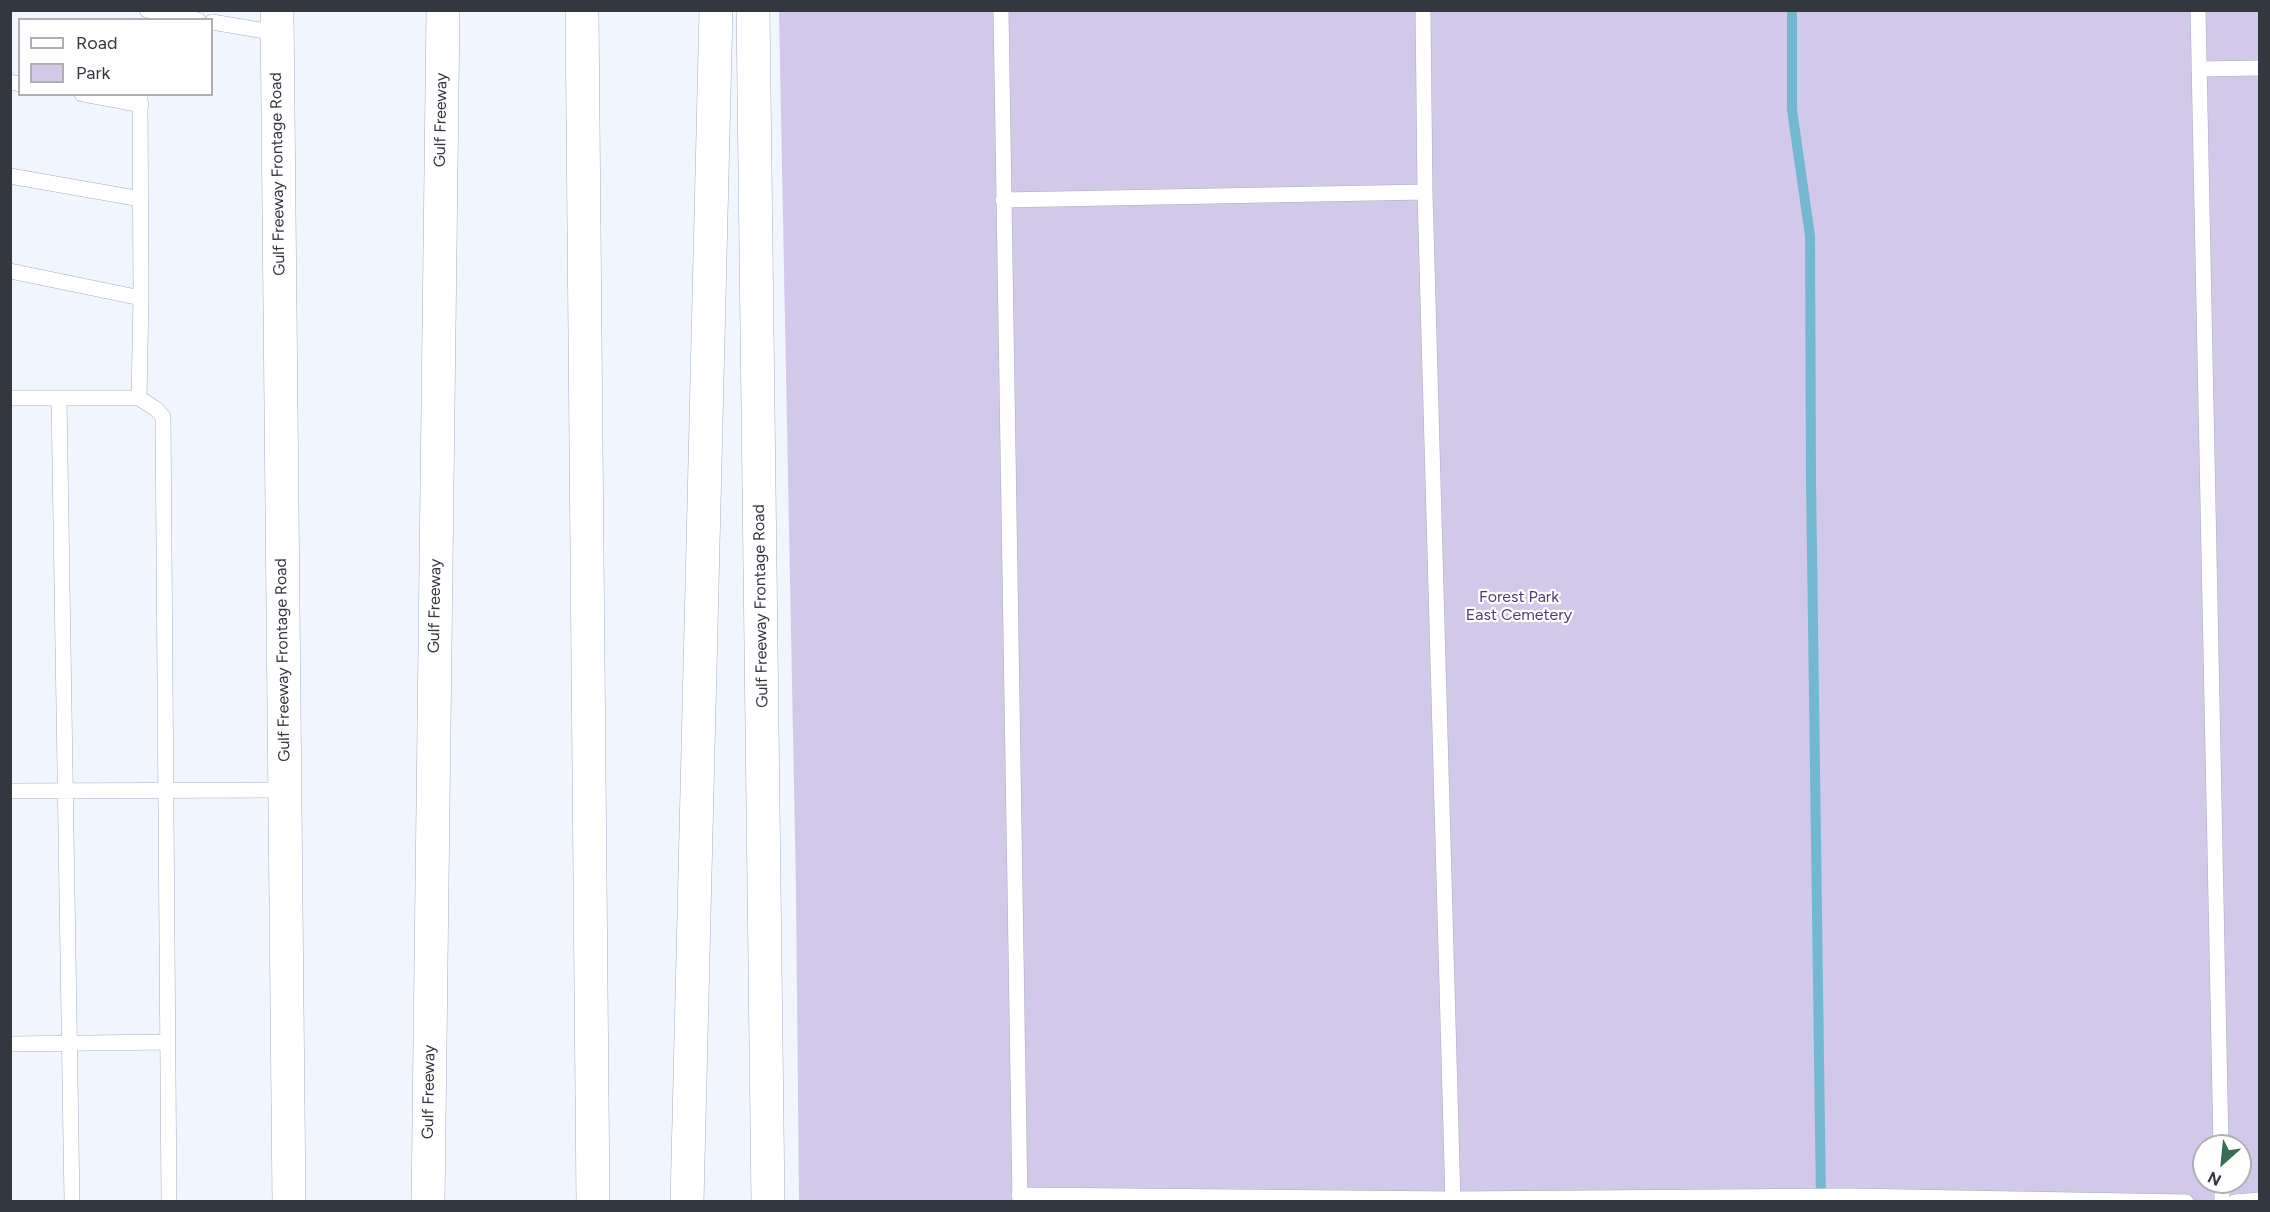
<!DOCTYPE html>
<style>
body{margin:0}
#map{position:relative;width:2270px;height:1212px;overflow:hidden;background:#f1f6fe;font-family:Figtree,sans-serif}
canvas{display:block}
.frame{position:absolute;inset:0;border:12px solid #333840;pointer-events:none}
.legend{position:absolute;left:18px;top:18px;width:195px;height:78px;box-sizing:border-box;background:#fff;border:2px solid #adafb3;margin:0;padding:8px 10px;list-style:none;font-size:18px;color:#333840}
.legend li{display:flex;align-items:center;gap:12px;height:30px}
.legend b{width:30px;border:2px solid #adafb3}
.north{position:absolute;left:2192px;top:1134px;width:60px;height:60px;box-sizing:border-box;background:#fff;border:2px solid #adafb3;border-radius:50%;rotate:207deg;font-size:16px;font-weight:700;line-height:24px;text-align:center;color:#333840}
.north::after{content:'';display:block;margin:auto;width:21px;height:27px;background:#356e55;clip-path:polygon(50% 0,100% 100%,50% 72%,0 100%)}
</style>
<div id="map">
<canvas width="2270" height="1212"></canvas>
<div class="frame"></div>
<ul class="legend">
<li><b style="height:8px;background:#fff"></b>Road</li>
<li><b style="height:16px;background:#d2c8e9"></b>Park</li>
</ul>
<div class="north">N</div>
</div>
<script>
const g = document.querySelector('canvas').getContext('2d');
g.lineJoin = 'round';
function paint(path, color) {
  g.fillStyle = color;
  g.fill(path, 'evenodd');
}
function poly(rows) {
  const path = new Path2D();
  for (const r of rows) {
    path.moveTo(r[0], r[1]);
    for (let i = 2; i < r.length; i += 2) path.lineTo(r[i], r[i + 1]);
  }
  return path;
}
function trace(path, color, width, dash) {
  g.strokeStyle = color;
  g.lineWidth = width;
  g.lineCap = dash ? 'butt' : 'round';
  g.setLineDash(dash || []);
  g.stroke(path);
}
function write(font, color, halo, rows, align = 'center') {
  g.font = font + ' Figtree,sans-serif';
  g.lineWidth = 4.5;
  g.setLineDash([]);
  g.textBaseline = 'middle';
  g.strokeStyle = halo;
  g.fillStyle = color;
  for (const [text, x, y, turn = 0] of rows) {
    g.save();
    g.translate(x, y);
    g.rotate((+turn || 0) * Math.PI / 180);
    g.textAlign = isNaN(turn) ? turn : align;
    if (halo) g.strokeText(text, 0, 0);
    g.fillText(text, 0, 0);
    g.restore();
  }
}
const green = poly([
 [779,11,2259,11,2259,1201,799,1201,796,890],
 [2204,1146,2240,1146,2240,1182,2204,1182]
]);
const stream = poly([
 [1792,10,1792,110,1810,236,1811,481,1821,1201]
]);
const service = poly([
 [147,10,198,20],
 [1001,10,1020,1202],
 [1423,10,1425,192,1453,1202],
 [2198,10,2221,1146],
 [212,22,277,33],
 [2199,69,2260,68],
 [10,82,20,84],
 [82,94,141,105],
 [10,176,141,199],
 [1003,200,1425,192],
 [10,271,141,298,140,94],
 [10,398,139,398,156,409,163,417,169,1202],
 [59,398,72,1202],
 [139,398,141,298],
 [10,791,285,790],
 [10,1044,167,1042],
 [2222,1182,2222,1202],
 [1019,1195,1454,1199,1849,1196,2186,1202],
 [2235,1202,2260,1200]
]);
const secondary = poly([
 [277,10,289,1202],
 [753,10,768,1202]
]);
const motorway = poly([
 [582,10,593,1202],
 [428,1202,443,10],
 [687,1202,716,10]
]);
const streetNames = [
 ["Gulf Freeway",441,120,-89],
 ["Gulf Freeway Frontage Road",278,174,-91],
 ["Gulf Freeway",435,606,-89],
 ["Gulf Freeway Frontage Road",761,606,-91],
 ["Gulf Freeway Frontage Road",283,660,-91],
 ["Gulf Freeway",429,1092,-89]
];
const parkNames = [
 ["Forest Park",1519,597],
 ["East Cemetery",1519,615]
];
paint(green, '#d2c8e9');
trace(stream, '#74b8cf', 10);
trace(service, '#a2aec1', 16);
trace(secondary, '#a2aec1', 34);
trace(motorway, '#a2aec1', 34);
trace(service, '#fff', 15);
trace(secondary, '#fff', 33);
trace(motorway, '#fff', 33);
write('16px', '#333840', '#fff', streetNames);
write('16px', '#523a7a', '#fff', parkNames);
</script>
